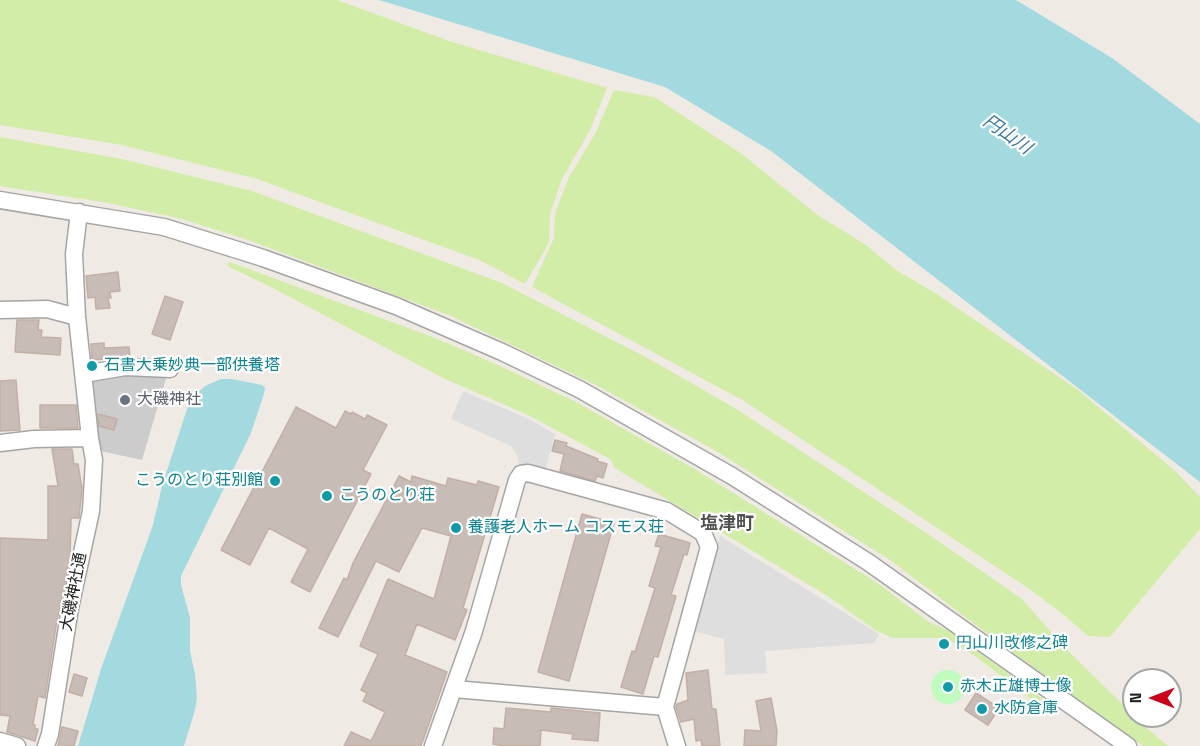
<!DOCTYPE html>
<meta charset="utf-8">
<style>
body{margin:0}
#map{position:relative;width:1200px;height:746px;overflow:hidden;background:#f0eae4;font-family:"Space Grotesk",sans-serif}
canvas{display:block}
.north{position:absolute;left:1122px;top:668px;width:60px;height:60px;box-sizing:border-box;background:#fff;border:2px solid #a5a5a5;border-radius:50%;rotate:270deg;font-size:16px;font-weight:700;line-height:24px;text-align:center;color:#1e1e1e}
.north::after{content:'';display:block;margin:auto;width:21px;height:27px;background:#cd001a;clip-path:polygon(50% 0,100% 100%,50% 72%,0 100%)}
</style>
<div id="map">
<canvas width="1200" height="746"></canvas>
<div class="north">N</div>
</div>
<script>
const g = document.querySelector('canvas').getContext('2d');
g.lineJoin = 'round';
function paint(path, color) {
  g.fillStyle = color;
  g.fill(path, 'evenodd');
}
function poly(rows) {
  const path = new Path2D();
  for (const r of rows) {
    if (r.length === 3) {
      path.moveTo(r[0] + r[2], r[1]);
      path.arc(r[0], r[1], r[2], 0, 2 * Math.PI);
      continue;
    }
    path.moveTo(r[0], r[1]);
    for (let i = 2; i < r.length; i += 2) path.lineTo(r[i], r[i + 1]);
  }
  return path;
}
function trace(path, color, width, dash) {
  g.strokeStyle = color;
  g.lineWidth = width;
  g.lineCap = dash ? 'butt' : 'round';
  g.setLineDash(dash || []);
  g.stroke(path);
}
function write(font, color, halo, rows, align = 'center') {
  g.font = font + ' "Space Grotesk","Noto Sans JP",sans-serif';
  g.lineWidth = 4.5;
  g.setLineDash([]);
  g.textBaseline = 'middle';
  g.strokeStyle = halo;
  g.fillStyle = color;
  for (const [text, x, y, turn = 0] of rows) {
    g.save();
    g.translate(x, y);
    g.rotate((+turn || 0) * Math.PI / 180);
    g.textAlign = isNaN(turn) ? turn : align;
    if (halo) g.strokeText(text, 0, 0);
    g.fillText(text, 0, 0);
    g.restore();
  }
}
const religious = poly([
 [118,371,167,375,142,460,96,450,88,380]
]);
const grass = poly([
 [0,0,337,0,449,41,607,88,590,130,562,179,550,214,549,243,525,284,479,260,254,178,122,145,0,125],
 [614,90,654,97,742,154,816,214,866,245,896,270,937,294,1078,390,1174,470,1200,497,1200,529,1110,637,1088,636,1059,611,1025,586,744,401,532,287,554,238,555,213,569,177,595,134],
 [0,137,122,159,252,191,502,283,653,361,738,410,928,534,1022,599,1064,647,1149,730,1168,746,1143,746,997,641,890,560,716,451,598,386,451,316,251,241,182,219,108,203,0,186],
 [230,262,435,338,498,365,576,402,698,471,879,584,930,623,948,630,1042,698,1039,705,974,655,946,638,892,638,875,630,829,597,615,468,610,459,528,415,443,378,269,286,229,267,227,264]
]);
const park = poly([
 [948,687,17]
]);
const parking = poly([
 [463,391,527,418,555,434,544,474,520,467,517,455,511,446,451,419],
 [720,536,879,634,874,643,765,651,767,673,725,675,724,639,693,631]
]);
const water = poly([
 [379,0,1016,0,1112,58,1200,124,1200,482,771,151,665,87],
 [221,379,232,379,262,385,265,388,264,394,251,433,181,576,181,585,190,618,190,651,195,674,197,698,195,710,184,746,78,746,101,669,153,525,162,486,187,409,193,397,205,386]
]);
const building = poly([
 [118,272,120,291,110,292,111,298,108,298,110,308,96,309,95,297,88,298,86,276,118,272],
 [165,296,183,302,170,340,152,334,165,296],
 [17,320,39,320,38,330,42,330,41,337,61,338,60,355,15,352,17,320],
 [104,343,104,348,129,347,130,357,92,360,91,344,104,343],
 [16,380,20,430,0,431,0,381,16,380],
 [40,405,76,405,78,428,40,428,40,405],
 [296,407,336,428,345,411,351,414,352,412,365,419,367,415,387,425,363,470,371,474,310,592,291,582,308,549,269,528,250,565,221,550,296,407],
 [98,414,117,419,114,430,99,426,98,414],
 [555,440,567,443,566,446,598,459,597,461,607,464,603,478,597,476,595,481,560,471,564,454,552,451,555,440],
 [52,449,72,449,74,464,78,464,82,488,79,518,71,518,70,557,57,620,45,698,38,696,33,724,35,725,35,729,38,729,35,741,7,732,10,716,0,715,0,538,48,540,48,486,58,486,52,449],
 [399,476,411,482,412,476,446,486,448,478,477,485,478,481,499,487,463,608,467,610,455,640,417,624,405,655,447,672,421,746,344,746,351,732,371,741,385,712,363,701,367,693,361,690,378,654,360,646,388,579,434,599,451,536,422,528,399,572,376,561,338,637,319,628,344,578,347,580,353,563,399,476],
 [582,514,614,523,569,681,538,672,582,514],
 [659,534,690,543,687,555,684,554,671,595,676,596,658,657,654,656,643,694,621,687,632,651,635,652,655,588,649,586,661,547,655,546,659,534],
 [708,670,712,709,716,709,720,746,702,746,701,740,696,741,694,719,681,722,676,707,677,704,688,700,686,673,708,670],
 [74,674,87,678,82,696,69,692,74,674],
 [976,693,999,708,988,725,965,710,976,693],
 [771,698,777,731,776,746,744,746,745,730,761,731,756,701,771,698],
 [506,708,551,712,551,708,600,713,598,741,572,739,573,734,541,730,540,746,504,746,493,744,494,728,504,729,506,708],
 [62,727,78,731,74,746,58,746,62,727]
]);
const street = poly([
 [0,200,164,227,263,258,396,306,502,352,579,389,732,476,868,562,1128,746],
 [0,310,47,309,77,317],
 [84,374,125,367,170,369],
 [0,443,34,439,90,438],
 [454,689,665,707],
 [0,741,17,746],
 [46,746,50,734,70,608,91,511,94,460,90,438,77,317,74,254,79,212],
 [433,746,474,631,517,480,521,474,528,473,667,511,703,533,709,547,665,707,677,746]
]);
const markers = [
 [92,366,6,"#0f9aa8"],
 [125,400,6,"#6b7280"],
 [275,481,6,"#0f9aa8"],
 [327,496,6,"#0f9aa8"],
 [456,528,6,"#0f9aa8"],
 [944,644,6,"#0f9aa8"],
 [948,687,6,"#0f9aa8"],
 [982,709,6,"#0f9aa8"]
];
const cultureNames = [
 ["石書大乗妙典一部供養塔",104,366],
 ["こうのとり荘別館",263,481,"right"],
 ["こうのとり荘",339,496],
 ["養護老人ホーム コスモス荘",468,528],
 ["円山川改修之碑",956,644],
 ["赤木正雄博士像",960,687],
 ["水防倉庫",994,709]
];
const worshipNames = [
 ["大磯神社",137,400]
];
const streetNames = [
 ["大磯神社通",74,592,-79]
];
const waterNames = [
 ["円山川",1007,135,35]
];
const neighbourhoodNames = [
 ["塩津町",727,524]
];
paint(religious, '#ccc');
paint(grass, '#d2eda7');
paint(park, '#c1fcbf');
paint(parking, '#dedede');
paint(water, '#a2dae0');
paint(building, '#c8bcb7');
trace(building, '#c2afa5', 1.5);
trace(street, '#a5a5a5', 19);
trace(street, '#fff', 16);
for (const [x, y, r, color] of markers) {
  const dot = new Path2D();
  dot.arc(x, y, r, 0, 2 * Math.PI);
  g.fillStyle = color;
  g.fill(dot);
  trace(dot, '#fff', 2);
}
write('16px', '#0d838f', '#fff', cultureNames, 'left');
write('16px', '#5b616d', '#fff', worshipNames, 'left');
write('16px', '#1e1e1e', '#fff', streetNames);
write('italic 18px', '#3d789b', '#fff', waterNames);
write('bold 18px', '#515151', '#fff', neighbourhoodNames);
</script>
